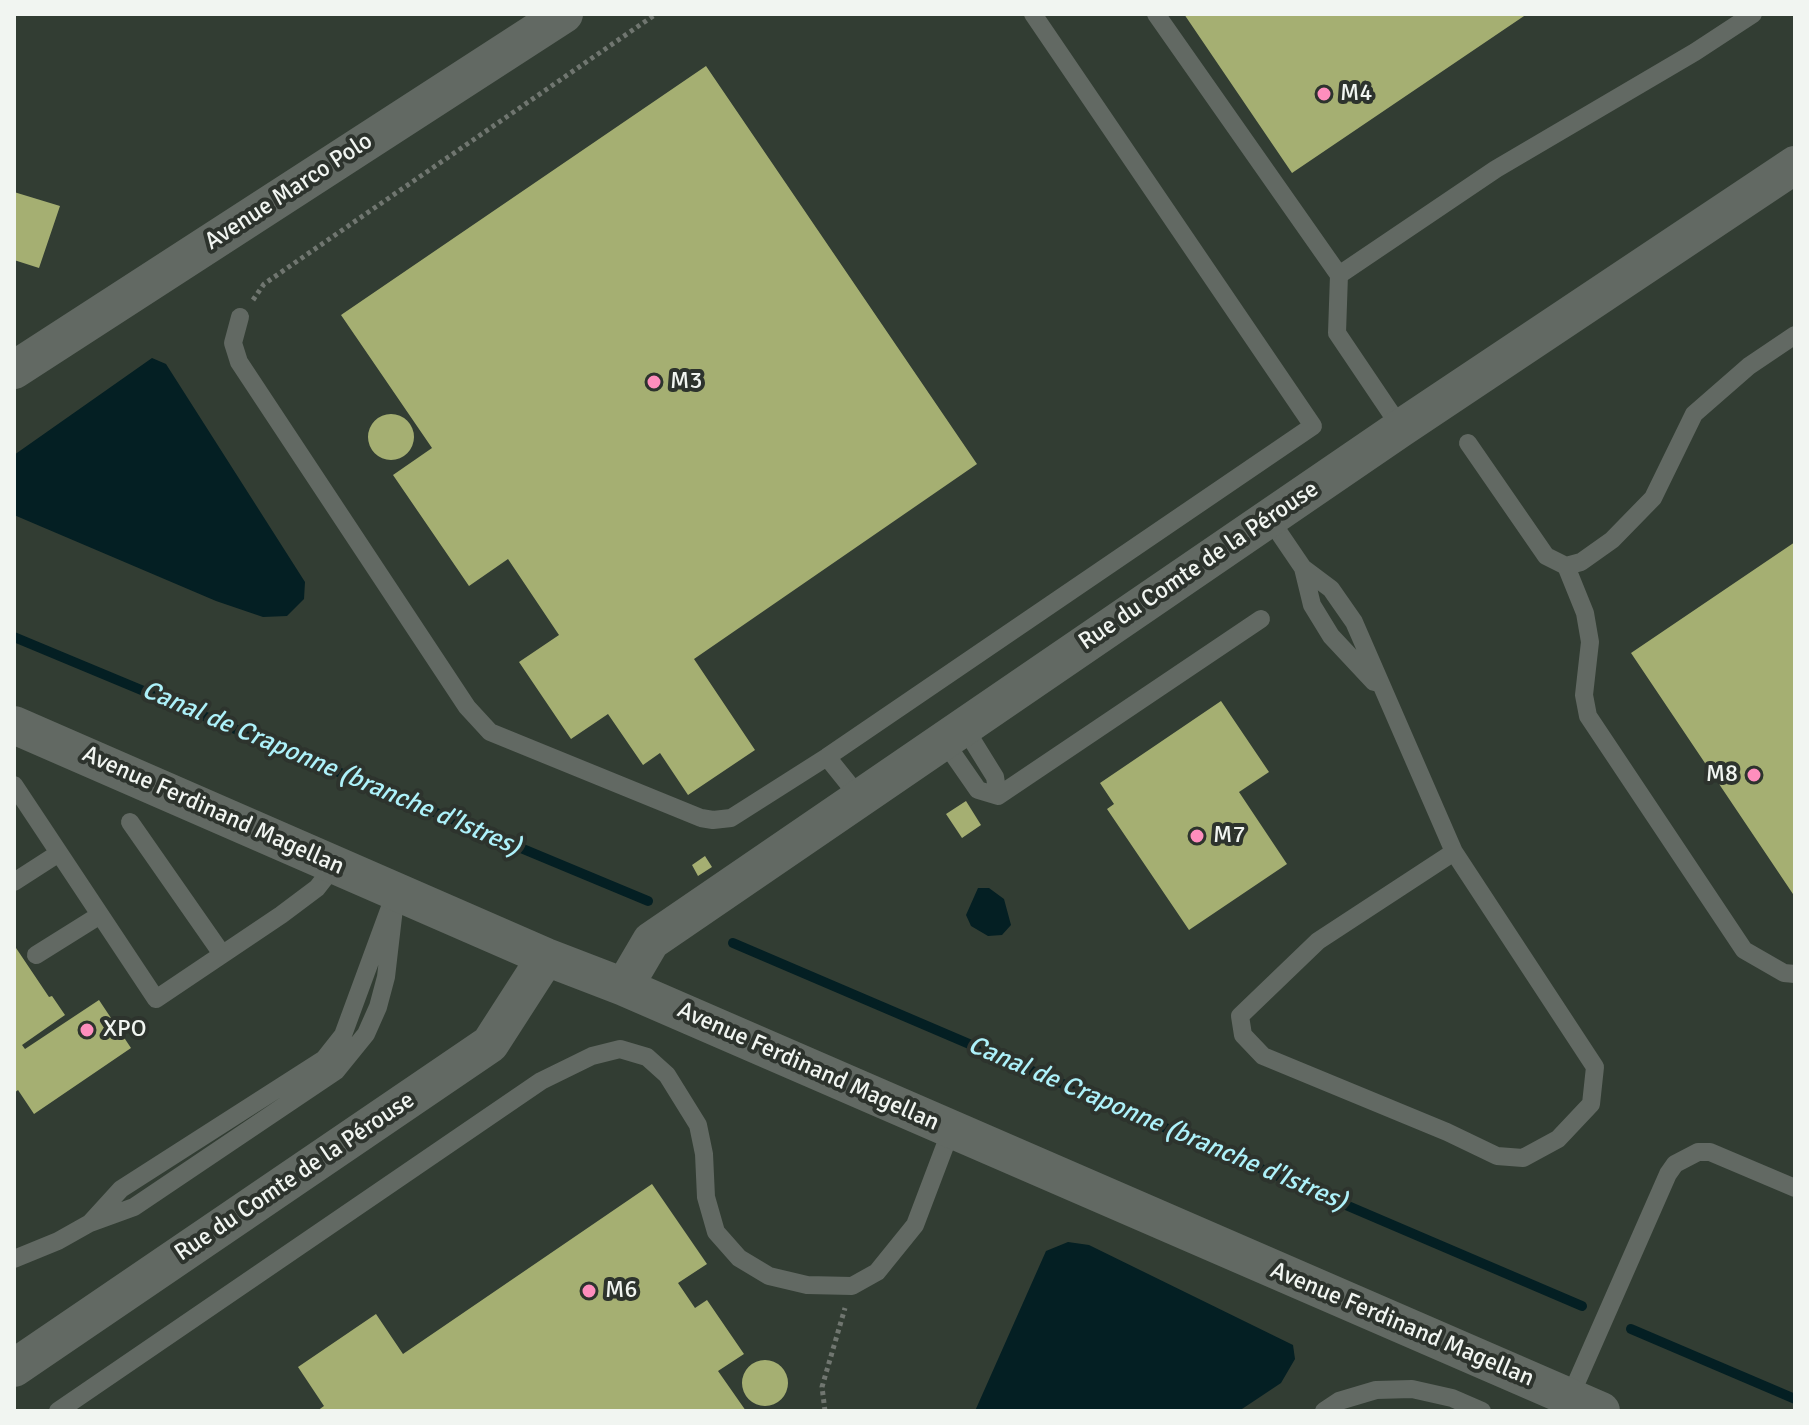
<!DOCTYPE html>
<meta charset="utf-8">
<style>
body{margin:0}
#map{position:relative;width:1809px;height:1425px;overflow:hidden;background:#2d332d;font-family:Signika,sans-serif}
canvas{display:block}
.frame{position:absolute;inset:0;border:16px solid #f1f5f1;pointer-events:none}
</style>
<div id="map">
<canvas width="1809" height="1425"></canvas>
<div class="frame"></div>
</div>
<script>
const g = document.querySelector('canvas').getContext('2d');
g.lineJoin = 'round';
function paint(path, color) {
  g.fillStyle = color;
  g.fill(path, 'evenodd');
}
function poly(rows) {
  const path = new Path2D();
  for (const r of rows) {
    if (r.length === 3) {
      path.moveTo(r[0] + r[2], r[1]);
      path.arc(r[0], r[1], r[2], 0, 2 * Math.PI);
      continue;
    }
    path.moveTo(r[0], r[1]);
    for (let i = 2; i < r.length; i += 2) path.lineTo(r[i], r[i + 1]);
  }
  return path;
}
function trace(path, color, width, dash) {
  g.strokeStyle = color;
  g.lineWidth = width;
  g.lineCap = dash ? 'butt' : 'round';
  g.setLineDash(dash || []);
  g.stroke(path);
}
function write(font, color, halo, rows, align = 'center') {
  g.font = font + ' Signika,sans-serif';
  g.lineWidth = 8;
  g.setLineDash([]);
  g.textBaseline = 'middle';
  g.strokeStyle = halo;
  g.fillStyle = color;
  for (const [text, x, y, turn = 0] of rows) {
    g.save();
    g.translate(x, y);
    g.rotate((+turn || 0) * Math.PI / 180);
    g.textAlign = isNaN(turn) ? turn : align;
    if (halo) g.strokeText(text, 0, 0);
    g.fillText(text, 0, 0);
    g.restore();
  }
}
const built = poly([
 [14,14,1795,14,1795,1411,14,1411]
]);
const water = poly([
 [152,358,166,364,305,582,304,599,287,616,263,617,216,601,14,515,14,455],
 [978,888,989,888,1004,899,1011,925,1002,935,988,936,971,926,966,915],
 [1068,1242,1089,1245,1293,1345,1295,1359,1281,1383,1239,1411,975,1411,1046,1251]
]);
const stream = poly([
 [14,637,648,901],
 [733,943,1582,1306],
 [1631,1329,1795,1399]
]);
const building = poly([
 [1184,14,1527,14,1292,173],
 [706,66,977,464,694,659,755,750,688,795,660,753,643,765,608,714,571,739,519,662,559,635,508,559,469,586,393,475,432,448,341,315],
 [14,192,60,206,39,268,14,260],
 [391,437,23],
 [1795,542,1795,897,1631,653],
 [1221,701,1269,772,1239,792,1287,864,1189,930,1107,809,1114,804,1100,783],
 [966,801,981,825,962,838,946,814],
 [705,856,712,867,698,876,692,865],
 [14,945,49,997,52,996,65,1015,22,1045,25,1049,99,1000,131,1048,34,1114,18,1090,14,1093],
 [652,1184,707,1264,678,1283,695,1308,707,1300,744,1354,718,1371,746,1411,317,1411,324,1406,298,1367,376,1314,403,1354],
 [765,1383,23]
]);
const path = poly([
 [253,300,264,284,656,14],
 [825,1411,822,1387,845,1308]
]);
const service = poly([
 [1156,14,1339,275,1337,333,1401,428],
 [1339,275,1496,169,1695,52,1753,14],
 [240,317,233,343,239,362,467,707,490,732,701,818,713,820,731,818,827,757,1313,426,1033,14],
 [1468,443,1546,556,1566,566,1581,562,1612,540,1653,498,1694,414,1749,366,1795,335],
 [1269,518,1303,568,1331,589,1354,622,1454,852,1595,1067,1591,1104,1558,1139,1523,1158,1497,1156,1447,1132,1263,1056,1243,1035,1240,1016,1318,941,1454,852],
 [1566,566,1585,613,1590,642,1584,695,1588,716,1744,950,1784,973,1795,974],
 [1303,568,1312,605,1331,636,1374,682],
 [944,741,978,790,998,796,995,777,964,727],
 [827,757,860,798],
 [14,785,156,999,281,915,317,888,335,865],
 [998,796,1261,619],
 [130,822,222,954],
 [14,882,59,853],
 [36,955,100,915],
 [14,1259,58,1241,90,1223,134,1207,336,1071,366,1034,378,1007,386,977,396,891,343,1035,324,1059,121,1189,90,1223],
 [1570,1397,1668,1174,1675,1164,1698,1152,1710,1152,1795,1188],
 [58,1411,541,1081,592,1056,620,1049,647,1057,667,1075,698,1125,704,1154,706,1197,716,1232,739,1258,769,1276,807,1285,852,1286,877,1272,915,1225,951,1130],
 [1324,1411,1339,1401,1376,1390,1412,1389,1452,1398,1482,1411]
]);
const minor = poly([
 [14,370,564,14],
 [14,725,546,957,624,987,1601,1411],
 [624,987,651,941,1401,428,1795,165],
 [14,1368,490,1044,546,957]
]);
const markers = [
 [1324,94,8,"#fe8ebd"],
 [654,382,8,"#fe8ebd"],
 [1754,775,8,"#fe8ebd"],
 [1197,836,8,"#fe8ebd"],
 [87,1030,8,"#fe8ebd"],
 [589,1291,8,"#fe8ebd"]
];
const poiNames = [
 ["M4",1340,94],
 ["M3",670,382],
 ["M8",1738,775,"right"],
 ["M7",1213,836],
 ["XPO",103,1030],
 ["M6",605,1291]
];
const streetNames = [
 ["Avenue Marco Polo",289,192,-33],
 ["Rue du Comte de la Pérouse",1199,566,-34],
 ["Avenue Ferdinand Magellan",213,811,24],
 ["Avenue Ferdinand Magellan",808,1067,24],
 ["Rue du Comte de la Pérouse",295,1177,-34],
 ["Avenue Ferdinand Magellan",1402,1325,23]
];
const waterNames = [
 ["Canal de Craponne (branche d'Istres)",331,769,23],
 ["Canal de Craponne (branche d'Istres)",1157,1124,23]
];
paint(built, '#323d33');
paint(water, '#041f23');
trace(stream, '#041f23', 10);
paint(building, '#a5af72');
trace(path, '#707670', 5, [4, 4]);
trace(service, '#626963', 18);
trace(minor, '#626963', 38);
for (const [x, y, r, color] of markers) {
  const dot = new Path2D();
  dot.arc(x, y, r, 0, 2 * Math.PI);
  g.fillStyle = color;
  g.fill(dot);
  trace(dot, '#2d332d', 3);
}
write('24px', '#f1f5f1', '#2d332d', poiNames, 'left');
write('24px', '#f1f5f1', '#2d332d', streetNames);
write('italic 26px', '#adf1fa', '#2d332d', waterNames);
</script>
